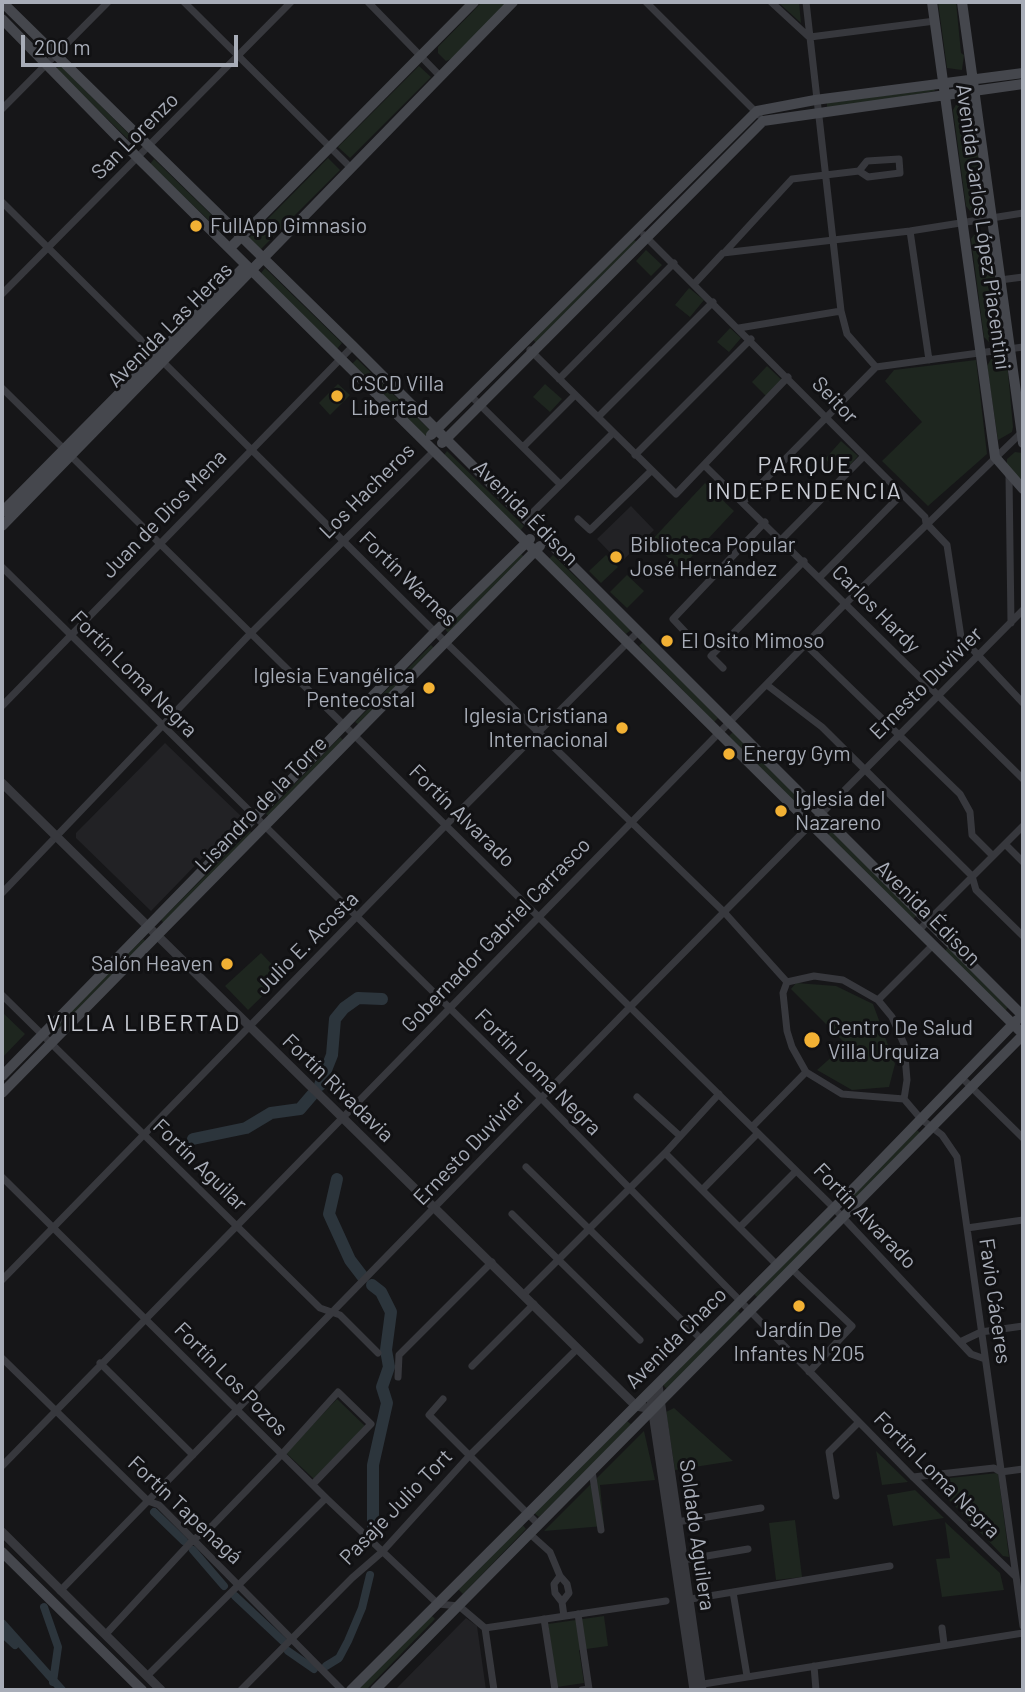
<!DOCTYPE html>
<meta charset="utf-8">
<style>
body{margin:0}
#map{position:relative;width:1025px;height:1692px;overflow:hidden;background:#161618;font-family:Barlow,sans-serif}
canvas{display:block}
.frame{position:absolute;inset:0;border:4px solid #a8adb8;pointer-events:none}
.scale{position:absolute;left:21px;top:35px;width:217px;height:32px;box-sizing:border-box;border:4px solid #a8adb8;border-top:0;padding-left:9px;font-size:21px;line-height:24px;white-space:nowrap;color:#a8adb8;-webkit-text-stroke:5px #111113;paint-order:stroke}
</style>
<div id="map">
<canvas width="1025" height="1692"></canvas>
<div class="frame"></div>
<div class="scale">200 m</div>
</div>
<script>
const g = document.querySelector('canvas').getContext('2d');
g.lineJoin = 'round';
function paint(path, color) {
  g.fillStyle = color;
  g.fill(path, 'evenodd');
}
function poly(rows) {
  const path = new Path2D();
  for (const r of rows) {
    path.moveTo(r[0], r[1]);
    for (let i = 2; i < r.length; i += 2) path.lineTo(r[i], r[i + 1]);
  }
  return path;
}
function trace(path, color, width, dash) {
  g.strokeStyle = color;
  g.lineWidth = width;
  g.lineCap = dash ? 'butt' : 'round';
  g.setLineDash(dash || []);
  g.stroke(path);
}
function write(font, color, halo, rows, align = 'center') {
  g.font = font + ' Barlow,sans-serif';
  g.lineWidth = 6;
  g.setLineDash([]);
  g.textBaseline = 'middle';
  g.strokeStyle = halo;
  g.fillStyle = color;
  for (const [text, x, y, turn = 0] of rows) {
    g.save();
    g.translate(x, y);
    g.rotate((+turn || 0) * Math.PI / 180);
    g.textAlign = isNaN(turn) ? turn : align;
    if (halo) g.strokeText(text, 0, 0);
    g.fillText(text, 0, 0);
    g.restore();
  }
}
const built = poly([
 [631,506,654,530,620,563,597,539],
 [165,743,242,817,151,911,76,838,76,833],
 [466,1618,477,1626,486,1690,395,1690]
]);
const green = poly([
 [482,2,509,2,453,58,446,61,438,53,438,47],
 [778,2,799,2,801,23],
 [938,2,956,2,961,53,964,55,962,70,947,68],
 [60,65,138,143,135,146,56,69],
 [419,66,431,77,350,158,338,147],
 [934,89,935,91,827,110,827,103],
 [968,102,973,106,985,204,980,210,970,211,966,206,953,110,957,103],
 [328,158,340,170,259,251,247,240],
 [154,159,227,230,223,234,150,164],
 [986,234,989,237,1003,338,989,342,984,337,971,239,974,235],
 [633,239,637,242,536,343,531,337],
 [646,250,662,265,651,276,636,261],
 [265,268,342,343,337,349,261,273],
 [689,288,704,300,690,317,675,305],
 [730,328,741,338,729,352,717,342],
 [1003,358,1007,362,1013,427,1012,432,998,440,987,366,991,359],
 [357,359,434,434,429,440,352,364],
 [976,360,987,454,928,506,882,461,922,422,885,381,894,370],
 [767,366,783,381,767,397,752,382],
 [338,384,350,395,330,415,319,403],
 [545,384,562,399,550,412,533,397],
 [841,441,858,456,842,474,825,459],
 [447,451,524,526,520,531,444,455],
 [1015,452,1023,453,1023,482,1007,466,1007,459],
 [705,483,734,511,680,569,651,541],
 [520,553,524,557,448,633,445,629],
 [553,555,631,630,626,634,549,559],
 [606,555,618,567,601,583,589,571],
 [627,575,644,591,627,608,610,592],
 [643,642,718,718,714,722,639,646],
 [431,645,435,649,359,725,355,722],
 [733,732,808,807,804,812,729,736],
 [340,737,344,741,270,817,266,814],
 [250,831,253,834,164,923,161,920],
 [832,831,917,915,913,919,828,835],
 [143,939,146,941,57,1030,54,1027],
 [949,946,1009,1006,1005,1011,945,951],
 [261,953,283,976,248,1010,225,986],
 [796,983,836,986,873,1004,895,1064,889,1087,852,1090,817,1070,846,1044,791,989],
 [2,1012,25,1034,2,1058],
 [917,1130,922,1135,847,1209,842,1205],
 [828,1218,833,1223,758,1298,753,1293],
 [737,1310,742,1315,667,1389,662,1384],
 [337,1399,365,1426,314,1479,286,1453],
 [674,1408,733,1461,675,1470,666,1412],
 [627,1421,632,1425,539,1517,534,1513],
 [644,1431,655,1480,600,1485,604,1526,544,1531],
 [876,1451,908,1482,882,1485],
 [998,1473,1009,1557,1003,1556,930,1480],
 [915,1490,944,1518,893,1526,887,1495],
 [795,1520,802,1577,776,1580,769,1523],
 [945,1522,1000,1573,1004,1590,942,1597,936,1559,950,1558],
 [522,1524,526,1529,463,1594,458,1589],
 [431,1615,435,1619,366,1690,356,1690],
 [604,1616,608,1646,579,1650,584,1683,557,1687,548,1624]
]);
const canal = poly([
 [154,1512,184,1541],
 [193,1550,224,1586],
 [235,1596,283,1641],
 [44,1607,58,1647,53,1682],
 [2,1623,62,1690],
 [2,1633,15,1645],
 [288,1651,314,1669],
 [326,1666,339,1658,348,1641,362,1608,370,1575]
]);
const river = poly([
 [320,1085,332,1055,335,1019,344,1008,358,998,382,999],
 [193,1139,246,1128,271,1113,300,1109,312,1095],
 [337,1179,329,1214,350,1260,363,1277],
 [372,1285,381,1292,391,1312,386,1350,389,1367,382,1387,387,1403,373,1465,373,1529]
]);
const minor = poly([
 [184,2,351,168],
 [368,2,440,76],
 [646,2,759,115],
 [771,2,809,37],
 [806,2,841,311,847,334,876,367],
 [810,37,935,21],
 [2,109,108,2],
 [2,202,435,632,724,912,787,982],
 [910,231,929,360],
 [644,235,925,517,926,523,947,545,961,637,1023,703],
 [724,253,792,179,859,171,867,161,899,159,900,173,868,177,859,171],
 [1000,280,1023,277],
 [695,283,723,253,910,231,1023,213],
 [2,294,291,2],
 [739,328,841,311],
 [530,350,676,494,788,377],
 [559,379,674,263],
 [2,388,834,1208,971,1354,985,1359],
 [471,396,560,484],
 [598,417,713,302],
 [523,447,575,395],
 [635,455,751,339],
 [704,465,1023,779],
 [1009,476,1011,623],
 [743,502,876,367,1023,347],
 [578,519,590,530,651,471],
 [525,520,613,433],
 [782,539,864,456],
 [2,567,541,1098,913,1477,1016,1577],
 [820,577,902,494],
 [688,635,673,619,765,522],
 [806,645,960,794,970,812,972,835,993,856],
 [723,668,711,656,804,561],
 [767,685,822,727,972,876,976,890,1023,936],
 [2,706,353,346],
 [1005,844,1023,862],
 [2,893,251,633,435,450],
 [919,930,1023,826],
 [2,995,320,1308,340,1315,378,1353],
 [878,1000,933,945],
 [962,1078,1023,1138],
 [637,1097,680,1136],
 [904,1099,842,1094,806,1072,792,1047,787,1031,783,993,787,982,814,976,843,980,878,1000,892,1017,904,1044,907,1080,904,1099,921,1119,942,1135,957,1157,1023,1626],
 [752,1127,806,1072],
 [665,1153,777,1265],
 [526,1167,701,1339],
 [2,1177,326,1498,438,1604,459,1606,485,1628,494,1690],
 [702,1190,758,1133],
 [512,1214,640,1340],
 [740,1227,796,1171],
 [967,1228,1023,1220],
 [793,1270,852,1326,809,1372],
 [2,1280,446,825,638,632],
 [524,1294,665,1153,719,1094],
 [960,1342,981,1332,1023,1326],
 [2,1358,148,1501,159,1505,342,1690],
 [100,1363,193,1455],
 [472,1366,534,1304],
 [398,1377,399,1355,492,1262],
 [443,1399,429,1415,539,1525],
 [2,1466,845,604,1020,434],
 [592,1471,601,1530],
 [913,1477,994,1468,1001,1472,1023,1469],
 [836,1496,829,1452,859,1422],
 [677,1522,761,1508],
 [530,1534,550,1552,560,1576,554,1584,555,1593,562,1602,564,1616],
 [683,1560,748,1549],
 [560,1576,567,1584,569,1593,562,1602],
 [60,1591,630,1007,1023,610],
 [733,1592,747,1676],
 [685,1600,890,1566],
 [578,1614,589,1689,582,1690],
 [544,1619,555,1690],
 [485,1628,666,1601],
 [942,1628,944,1644],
 [105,1635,193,1540,213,1525,282,1454,338,1392,371,1424,313,1484],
 [814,1666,816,1690],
 [147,1676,326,1498],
 [697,1685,1023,1633],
 [241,1690,352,1578,382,1552,471,1454,577,1349]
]);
const tertiary = poly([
 [2,783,636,1406,653,1409],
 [658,1385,702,1690],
 [650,1393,694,1690],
 [2,1532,161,1690]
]);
const secondary = poly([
 [2,2,353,346,1023,1016],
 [932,2,995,457,1023,489],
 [962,2,1023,443],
 [2,19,138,158,1023,1034],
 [230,248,474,2],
 [431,435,757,111,815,100,1023,73],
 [442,443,763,121,1023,84],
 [2,512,246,265],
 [2,526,513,2],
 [2,1076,435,632,530,539],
 [2,1093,540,546],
 [2,1552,142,1690],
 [351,1690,857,1185,1017,1020],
 [375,1690,1023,1035]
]);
const markers = [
 [196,226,7,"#f2b134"],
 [337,396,7,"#f2b134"],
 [616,557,7,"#f2b134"],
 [667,641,7,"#f2b134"],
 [429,688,7,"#f2b134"],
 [622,728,7,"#f2b134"],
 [729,754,7,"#f2b134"],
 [781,811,7,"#f2b134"],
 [227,964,7,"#f2b134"],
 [812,1040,9,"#f2b134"],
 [799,1306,7,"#f2b134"]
];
const streetNames = [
 ["San Lorenzo",135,136,-45],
 ["Avenida Carlos López Piacentini",983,227,82],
 ["Avenida Las Heras",170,325,-45],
 ["Seitor",835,400,46],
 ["Los Hacheros",367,491,-45],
 ["Avenida Édison",526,513,45],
 ["Juan de Dios Mena",164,514,-46],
 ["Fortín Warnes",408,579,44],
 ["Carlos Hardy",876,609,45],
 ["Fortín Loma Negra",134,674,45],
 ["Ernesto Duvivier",926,683,-45],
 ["Lisandro de la Torre",261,804,-46],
 ["Fortín Alvarado",462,816,44],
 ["Avenida Édison",928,913,45],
 ["Gobernador Gabriel Carrasco",496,935,-46],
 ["Julio E. Acosta",307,943,-45],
 ["Fortín Loma Negra",538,1072,45],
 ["Fortín Rivadavia",338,1088,44],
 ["Ernesto Duvivier",469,1148,-46],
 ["Fortín Aguilar",200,1165,44],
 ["Fortín Alvarado",865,1216,46],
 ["Favio Cáceres",995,1301,82],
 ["Avenida Chaco",676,1338,-45],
 ["Fortín Los Pozos",231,1379,45],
 ["Fortín Loma Negra",937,1475,45],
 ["Pasaje Julio Tort",396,1507,-46],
 ["Fortín Tapenagá",185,1510,43],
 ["Soldado Aguilera",697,1535,82]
];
const poiNames = [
 ["FullApp Gimnasio",210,226],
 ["CSCD Villa",351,384],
 ["Libertad",351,408],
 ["Biblioteca Popular",630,545],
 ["José Hernández",630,569],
 ["El Osito Mimoso",681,641],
 ["Iglesia Evangélica",415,676,"right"],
 ["Pentecostal",415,700,"right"],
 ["Iglesia Cristiana",608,716,"right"],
 ["Internacional",608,740,"right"],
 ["Energy Gym",743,754],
 ["Iglesia del",795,799],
 ["Nazareno",795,823],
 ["Salón Heaven",213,964,"right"],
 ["Centro De Salud",828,1028],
 ["Villa Urquiza",828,1052],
 ["Jardín De",799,1330,"center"],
 ["Infantes N 205",799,1354,"center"]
];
const neighbourhoodNames = [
 ["PARQUE",805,465],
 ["INDEPENDENCIA",805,491],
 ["VILLA LIBERTAD",144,1023]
];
paint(built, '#222225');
paint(green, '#1e261f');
trace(canal, '#2c353c', 8);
trace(river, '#2c353c', 12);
trace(minor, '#37383d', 7);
trace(tertiary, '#37383d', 9);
trace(secondary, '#45474d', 10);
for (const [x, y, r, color] of markers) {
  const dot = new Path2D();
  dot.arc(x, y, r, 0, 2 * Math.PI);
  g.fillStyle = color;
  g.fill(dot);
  trace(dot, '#111113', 2.5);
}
write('21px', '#a8adb8', '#111113', streetNames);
write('21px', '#a8adb8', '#111113', poiNames, 'left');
g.letterSpacing = '2px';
write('23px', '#c9ccd4', '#111113', neighbourhoodNames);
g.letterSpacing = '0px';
</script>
